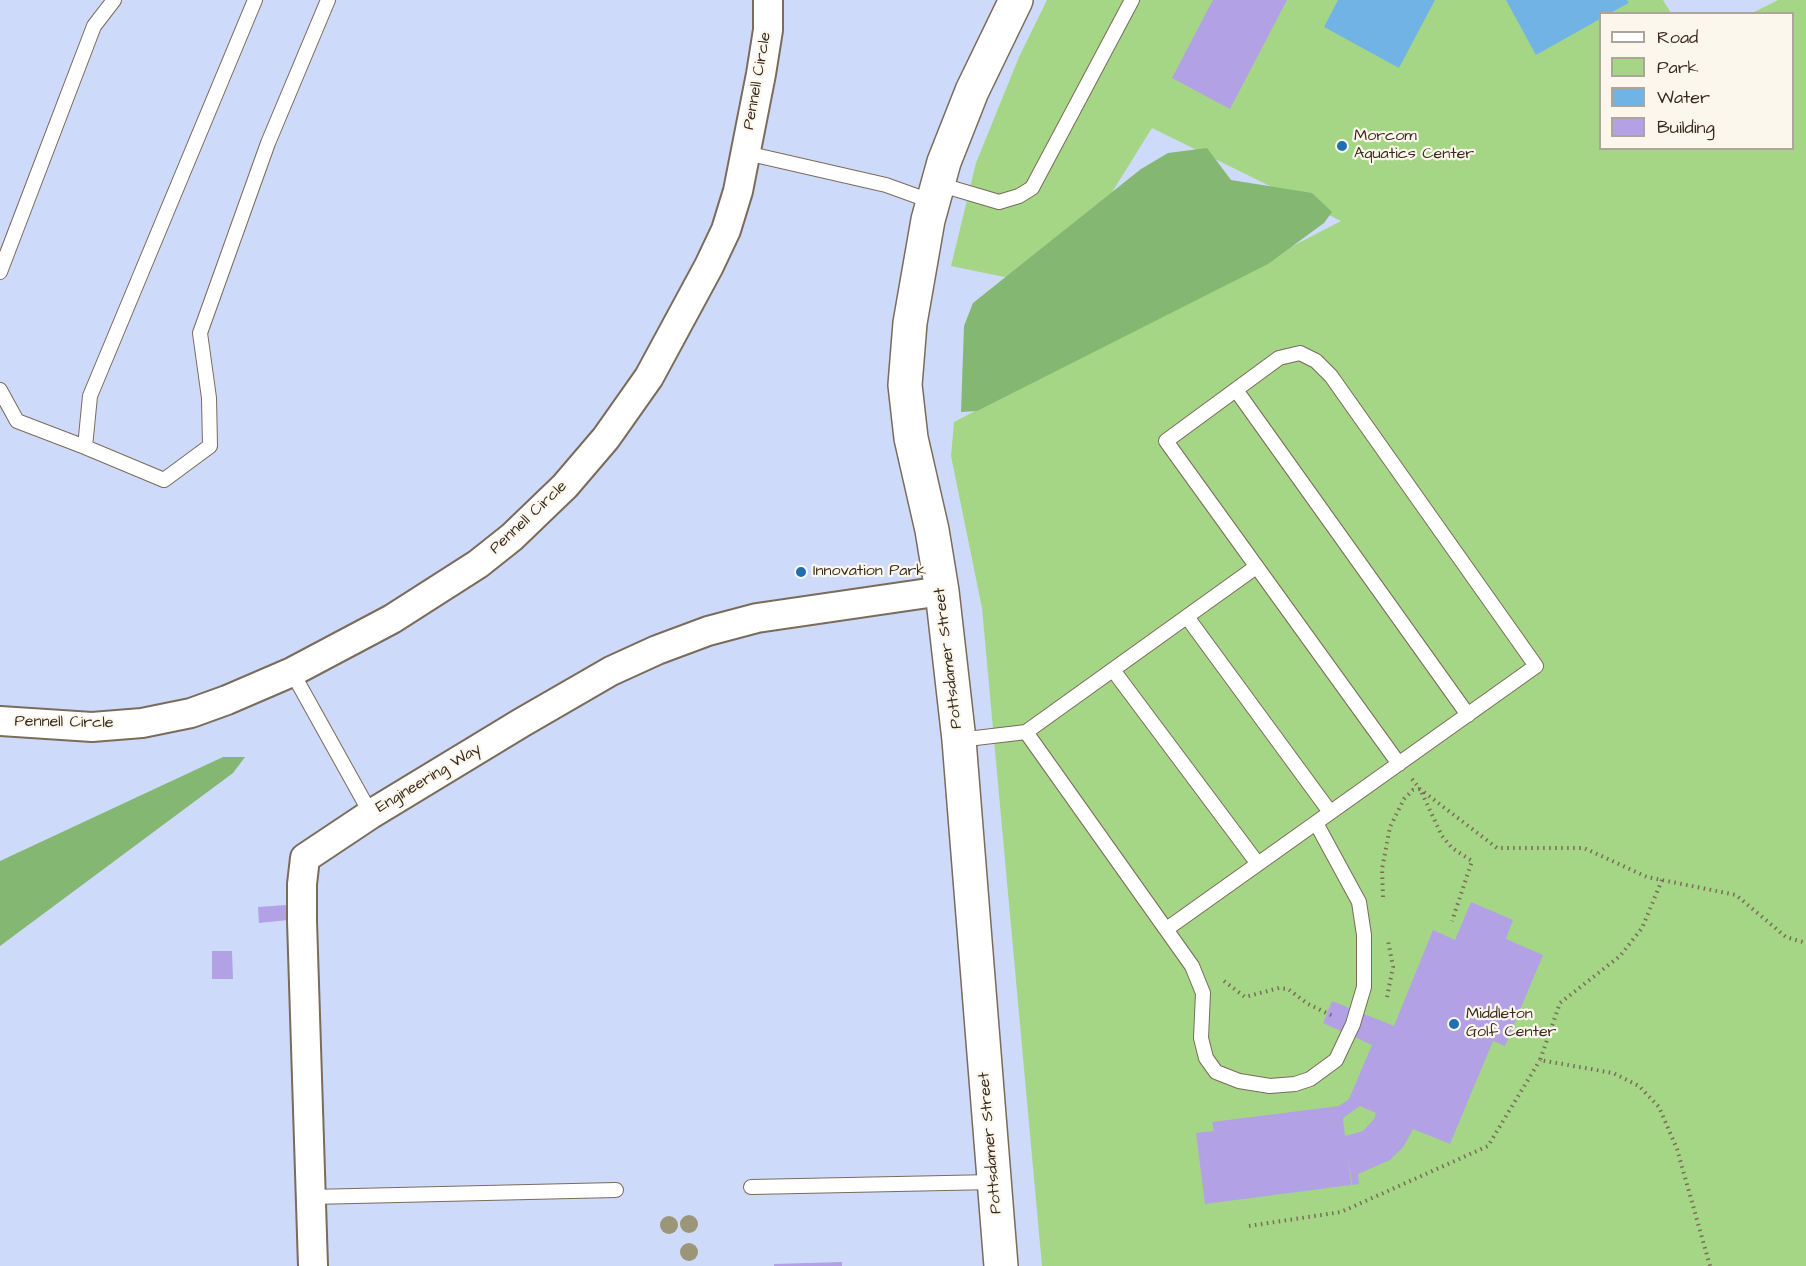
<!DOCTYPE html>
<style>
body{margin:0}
#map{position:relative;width:1806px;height:1266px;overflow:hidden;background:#f1e5c9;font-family:"Architects Daughter",sans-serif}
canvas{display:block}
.legend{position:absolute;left:1599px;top:12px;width:195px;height:138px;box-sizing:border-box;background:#fbf7ec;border:2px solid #aea59a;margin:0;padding:8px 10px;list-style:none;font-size:18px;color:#3b2a1e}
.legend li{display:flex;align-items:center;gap:12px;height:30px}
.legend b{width:30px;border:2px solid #aea59a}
</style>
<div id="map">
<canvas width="1806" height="1266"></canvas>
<ul class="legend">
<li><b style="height:8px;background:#fff"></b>Road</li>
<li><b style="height:16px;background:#a5d685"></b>Park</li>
<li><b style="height:16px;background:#72b3e6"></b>Water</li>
<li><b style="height:16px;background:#b3a1e6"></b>Building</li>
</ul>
</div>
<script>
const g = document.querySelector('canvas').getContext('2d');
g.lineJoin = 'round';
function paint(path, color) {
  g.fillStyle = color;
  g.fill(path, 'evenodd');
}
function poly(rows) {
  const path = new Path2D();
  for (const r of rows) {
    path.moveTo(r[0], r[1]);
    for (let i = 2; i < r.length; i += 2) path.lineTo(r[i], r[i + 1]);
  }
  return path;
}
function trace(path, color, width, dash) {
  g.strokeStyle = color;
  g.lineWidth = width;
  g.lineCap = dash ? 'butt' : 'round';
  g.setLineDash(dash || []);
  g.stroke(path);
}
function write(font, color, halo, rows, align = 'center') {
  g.font = font + ' "Architects Daughter",sans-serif';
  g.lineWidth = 4.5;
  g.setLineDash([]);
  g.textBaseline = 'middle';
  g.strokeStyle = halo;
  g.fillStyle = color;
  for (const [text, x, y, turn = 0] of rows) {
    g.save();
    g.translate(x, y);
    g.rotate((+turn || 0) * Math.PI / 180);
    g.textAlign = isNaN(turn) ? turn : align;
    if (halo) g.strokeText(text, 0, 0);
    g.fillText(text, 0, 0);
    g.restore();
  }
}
const built = poly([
 [0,0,1778,0,1752,13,1600,14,1249,1266,0,1266]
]);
const green = poly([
 [1047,0,1663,0,1671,13,1600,14,1600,148,1792,148,1792,14,1752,13,1778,0,1806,0,1806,1266,1042,1266,982,608,951,456,954,422,1341,221,1152,128,1053,287,951,266,976,163,1019,57]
]);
const forest = poly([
 [1207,148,1231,180,1312,193,1332,212,1324,223,1268,264,977,411,961,412,964,326,973,303,1141,169,1168,153],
 [223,757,245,757,233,773,0,946,0,861]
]);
const water = poly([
 [1338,0,1435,0,1399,68,1324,27],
 [1506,0,1627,0,1629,3,1610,13,1600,14,1600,19,1536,55]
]);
const building = poly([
 [1213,0,1287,0,1230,109,1172,78],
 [1471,902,1513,920,1506,939,1543,955,1505,1046,1493,1041,1450,1144,1413,1129,1404,1146,1390,1160,1358,1174,1359,1184,1352,1185,1348,1157,1351,1185,1205,1204,1196,1133,1214,1131,1212,1122,1339,1106,1349,1099,1372,1045,1323,1023,1332,1001,1394,1026,1433,930,1455,940],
 [1360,1106,1376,1113,1374,1119,1363,1131,1345,1136,1343,1118],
 [286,905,288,920,259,923,258,907],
 [212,951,232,951,233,979,212,979],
 [842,1262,842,1266,774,1266,774,1264]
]);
const path = poly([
 [1412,779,1420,789,1497,848,1584,848,1647,877,1736,895,1786,937,1806,943],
 [1662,880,1642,928,1620,956,1560,1003,1540,1060,1613,1073,1639,1086,1659,1107,1677,1149,1710,1266],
 [1383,897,1382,869,1390,827,1404,799,1413,790,1420,789,1442,836,1452,848,1472,861,1452,921],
 [1224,981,1245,997,1279,988,1288,989,1308,1004,1333,1016],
 [1387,997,1393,967,1388,940],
 [1249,1226,1341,1212,1488,1146,1540,1060]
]);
const service = poly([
 [255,0,90,396,85,447,164,480,210,446,209,398,200,333,268,143,328,0],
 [746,153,886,185,933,202],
 [938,184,999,202,1019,196,1032,188,1132,0],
 [0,272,94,26,114,0],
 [0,390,17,421,85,447],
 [1236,390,1468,715],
 [1187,617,1330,812],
 [1113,670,1258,864],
 [292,672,371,814],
 [1026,732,1192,966,1203,993,1201,1038,1206,1058,1216,1072,1239,1081,1270,1086,1295,1084,1310,1079,1336,1060,1353,1024,1364,987,1364,935,1359,902,1316,823],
 [959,740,1026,732,1256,567],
 [1168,928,1536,666,1331,376,1316,361,1300,353,1279,358,1166,441,1399,764],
 [751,1187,994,1182],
 [311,1197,616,1190]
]);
const minor = poly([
 [0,721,92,727,142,723,191,713,227,700,292,672,392,619,478,564,512,537,565,486,606,438,649,377,709,266,726,230,738,191,761,74,768,30,768,0],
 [313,1266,302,921,302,884,305,858,371,814,521,723,611,671,657,650,708,631,757,618,942,591]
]);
const tertiary = poly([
 [1001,1266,959,740,942,591,932,530,911,438,905,385,910,323,928,220,944,162,972,91,1016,0]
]);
const trees = [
 [689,1224],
 [669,1225],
 [689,1252]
];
const markers = [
 [1342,146,6,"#1f6fb2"],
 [801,572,6,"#1f6fb2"],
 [1454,1024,6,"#1f6fb2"]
];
const streetNames = [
 ["Pennell Circle",758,81,-80],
 ["Pennell Circle",529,518,-43],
 ["Pottsdamer Street",949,658,-97],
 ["Pennell Circle",64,723,1],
 ["Engineering Way",429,779,-31],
 ["Pottsdamer Street",991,1143,-95]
];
const poiNames = [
 ["Morcom",1354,137],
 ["Aquatics Center",1354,155],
 ["Innovation Park",813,572],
 ["Middleton",1466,1015],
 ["Golf Center",1466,1033]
];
paint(built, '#cedafa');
paint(green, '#a5d685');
paint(forest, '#84b772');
paint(water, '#72b3e6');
paint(building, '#b3a1e6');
trace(service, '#7b6b5a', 16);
trace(minor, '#7b6b5a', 32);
trace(tertiary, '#7b6b5a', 36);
trace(path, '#7b6b5a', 4, [1.5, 4.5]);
trace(service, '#fff', 14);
trace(minor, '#fff', 28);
trace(tertiary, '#fff', 33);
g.fillStyle = '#9c9679';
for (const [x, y] of trees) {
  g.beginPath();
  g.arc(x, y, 9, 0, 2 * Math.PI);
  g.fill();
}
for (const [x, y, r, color] of markers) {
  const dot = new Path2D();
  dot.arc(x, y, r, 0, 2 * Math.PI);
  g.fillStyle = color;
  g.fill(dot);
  trace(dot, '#fbf7ec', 2);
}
write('16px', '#3b2a1e', '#fbf7ec', streetNames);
write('16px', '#3b2a1e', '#fbf7ec', poiNames, 'left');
</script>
